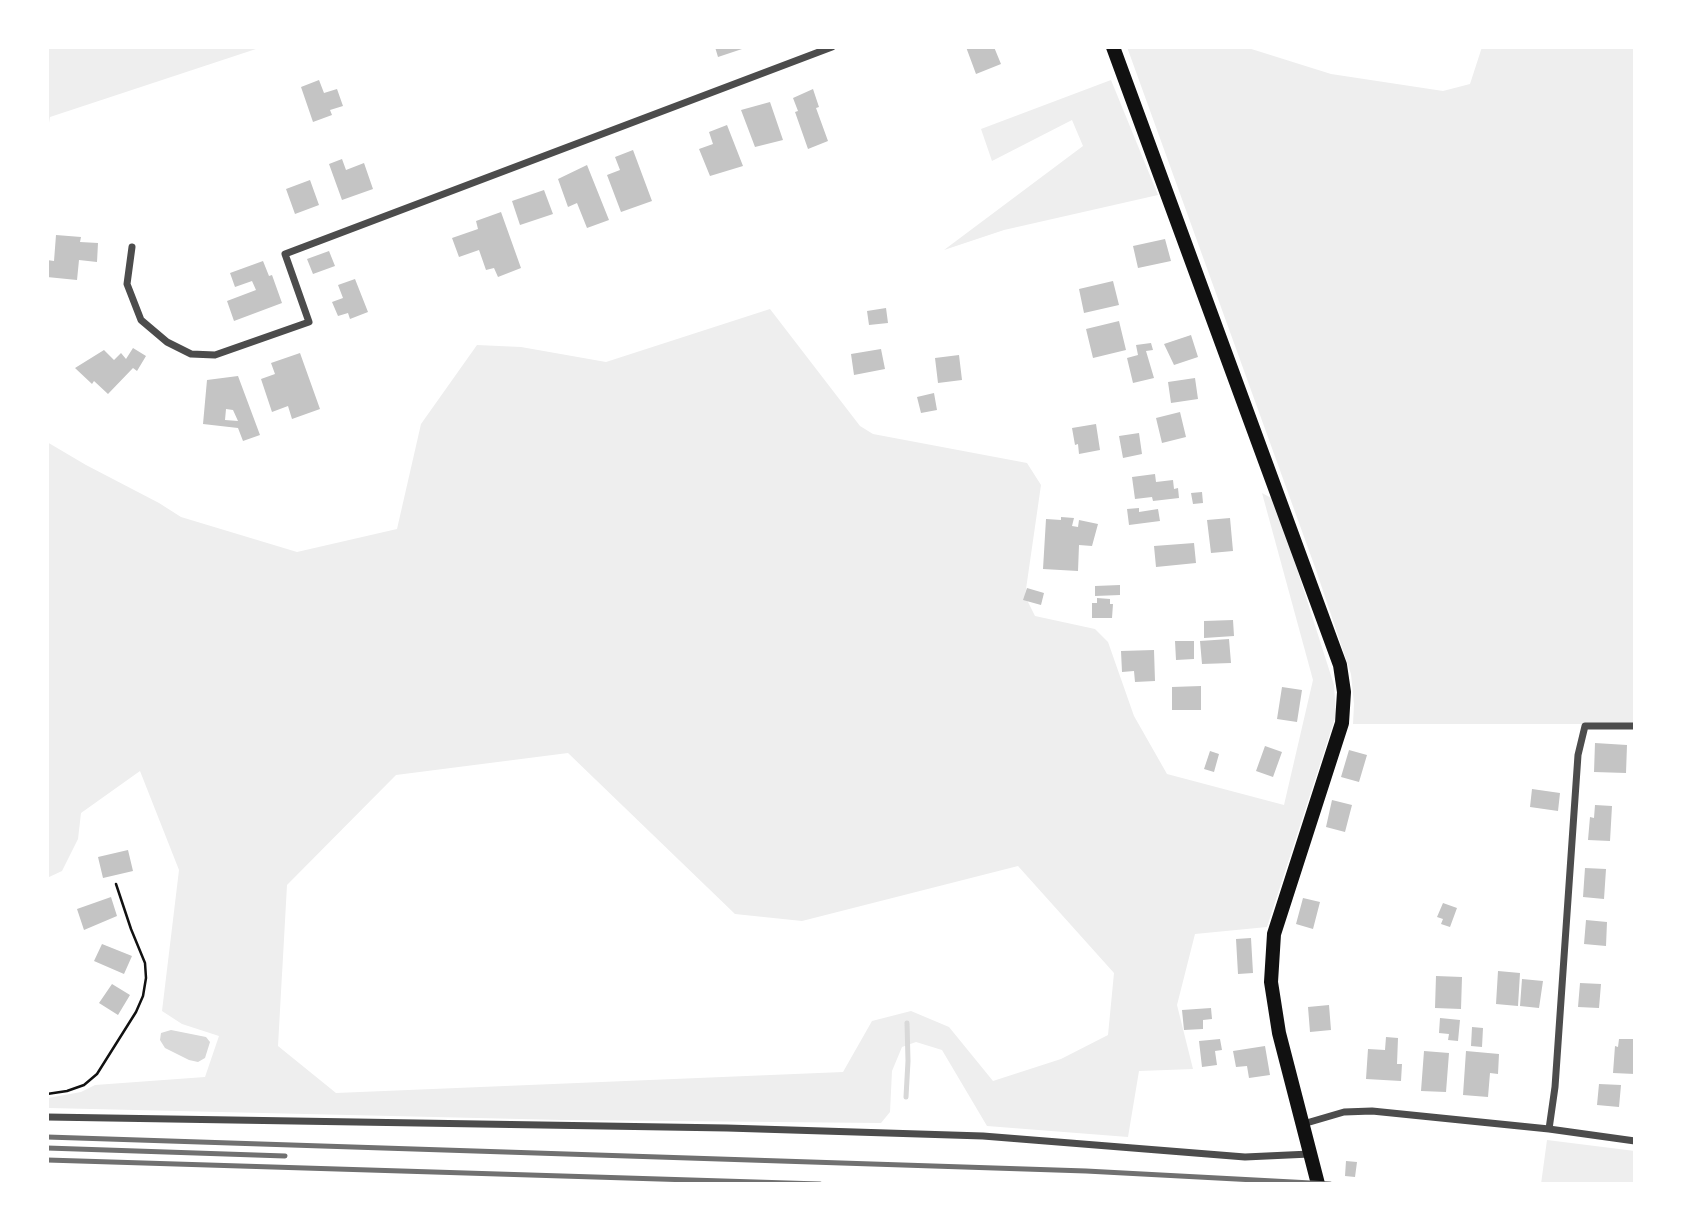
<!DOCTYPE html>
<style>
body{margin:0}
#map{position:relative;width:1682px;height:1231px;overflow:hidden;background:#fff;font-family:Poppins,sans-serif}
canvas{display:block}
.frame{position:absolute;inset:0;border:49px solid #fff;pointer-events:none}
</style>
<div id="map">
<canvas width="1682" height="1231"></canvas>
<div class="frame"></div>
</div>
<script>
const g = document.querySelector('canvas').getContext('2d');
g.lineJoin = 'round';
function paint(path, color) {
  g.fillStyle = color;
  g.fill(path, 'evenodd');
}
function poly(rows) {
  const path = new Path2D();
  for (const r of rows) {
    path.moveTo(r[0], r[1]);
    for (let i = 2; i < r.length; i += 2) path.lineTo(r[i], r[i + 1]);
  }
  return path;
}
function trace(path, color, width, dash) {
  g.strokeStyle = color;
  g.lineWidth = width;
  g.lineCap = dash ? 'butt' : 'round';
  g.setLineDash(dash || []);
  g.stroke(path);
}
const green = poly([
 [47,47,262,47,50,117,47,135],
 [1127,47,1245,47,1331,74,1443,91,1470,84,1482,47,1635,47,1635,724,1353,724,1354,704,1351,674,1316,570],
 [1111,80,1158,195,1004,230,944,250,1083,146,1072,120,992,161,981,129],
 [770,309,860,426,873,434,1027,463,1041,485,1025,596,1035,616,1095,629,1108,642,1134,716,1167,774,1284,805,1313,680,1262,493,1275,500,1334,685,1336,715,1267,927,1195,934,1177,1005,1193,1069,1139,1071,1128,1137,987,1126,942,1050,916,1042,902,1047,892,1071,890,1112,881,1123,563,1120,49,1108,48,1098,81,1092,95,1085,205,1077,219,1036,182,1024,162,1011,179,870,140,771,81,813,78,839,62,871,47,878,47,442,86,465,159,503,181,517,297,552,397,529,421,424,477,345,521,347,606,362],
 [568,753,735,914,802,921,1018,866,1114,973,1108,1035,1061,1059,993,1081,949,1027,911,1011,872,1021,843,1072,336,1093,278,1046,287,885,396,775],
 [1547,1140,1635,1151,1635,1184,1541,1184]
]);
const water = poly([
 [171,1030,206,1037,210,1042,205,1058,198,1062,189,1060,165,1048,160,1040,161,1033]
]);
const stream = poly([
 [906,1097,908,1061,907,1023]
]);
const building = poly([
 [715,47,745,47,745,48,718,57],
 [966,47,994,47,1001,64,976,74],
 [319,80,324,93,337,89,343,106,330,110,332,115,313,122,301,87],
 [813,89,819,107,816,108,828,141,808,149,795,112,798,111,793,98],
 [770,102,783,140,755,147,741,110],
 [727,125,743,166,710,176,699,149,713,144,709,132],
 [633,150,652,201,621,212,607,175,620,170,615,157],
 [342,159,346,170,364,163,373,189,342,200,329,164],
 [587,165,609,220,587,228,577,203,568,207,558,179],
 [310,180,319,205,295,214,286,189],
 [544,190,553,214,520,225,512,201],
 [501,212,521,268,498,277,494,268,486,270,479,250,459,257,452,238,478,229,476,221],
 [56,235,81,237,80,242,98,243,97,262,79,260,77,280,47,277,47,260,54,261],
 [1165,239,1171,261,1138,268,1133,246],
 [329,251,335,266,313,274,307,259],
 [263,261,269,276,272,275,282,303,234,321,227,301,256,290,252,281,235,287,230,273],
 [355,279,368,312,350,319,348,313,338,316,332,302,343,298,338,285],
 [1113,281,1119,305,1084,313,1079,289],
 [886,308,888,323,869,325,867,311],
 [1119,321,1126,350,1093,358,1086,329],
 [1191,335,1198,357,1174,365,1164,344],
 [1151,343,1153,350,1146,351,1154,378,1133,383,1127,358,1138,355,1136,345],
 [133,348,146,356,137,371,133,368,108,394,94,381,92,384,75,368,104,350,114,360,121,353,126,359],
 [881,349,885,369,854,375,851,354],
 [300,353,320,409,292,419,288,406,272,412,261,379,275,374,271,363],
 [959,355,962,380,938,383,935,358],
 [238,376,260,435,243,441,238,428,203,424,207,380],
 [226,409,233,410,238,421,225,420],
 [1195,378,1198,399,1171,403,1168,382],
 [934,393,937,410,921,413,917,397],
 [1180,412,1186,437,1162,443,1156,418],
 [1096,424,1100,450,1079,454,1078,444,1075,445,1072,428],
 [1139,433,1142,454,1123,458,1119,436],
 [1155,474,1156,482,1173,480,1174,489,1178,488,1179,498,1153,501,1152,497,1135,499,1132,477],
 [1202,492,1203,503,1193,504,1191,493],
 [1139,508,1139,512,1158,509,1160,521,1129,525,1127,509],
 [1061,517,1074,518,1072,526,1078,527,1079,520,1098,524,1092,546,1079,545,1078,571,1043,569,1046,519,1061,520],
 [1230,518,1233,551,1211,553,1207,520],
 [1194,543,1196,563,1156,567,1154,546],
 [1120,585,1120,595,1095,596,1095,586],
 [1027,588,1044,593,1041,605,1023,600],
 [1097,598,1110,599,1110,604,1113,604,1112,618,1092,618,1092,603,1097,603],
 [1233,620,1234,636,1204,638,1204,621],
 [1229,639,1231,663,1202,664,1200,641],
 [1175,641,1194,641,1194,659,1176,660],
 [1154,650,1155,681,1135,682,1134,671,1122,672,1121,651],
 [1201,686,1201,710,1172,710,1172,687],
 [1282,687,1302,690,1297,722,1277,719],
 [1595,743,1627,745,1626,773,1594,772],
 [1265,746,1282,752,1273,777,1256,771],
 [1349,750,1367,755,1359,782,1341,777],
 [1210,751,1219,754,1214,772,1204,769],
 [1532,789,1560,793,1558,811,1530,807],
 [1332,800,1352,805,1345,832,1326,827],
 [1595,805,1612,806,1610,841,1588,840,1590,817,1594,818],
 [128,850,133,871,103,878,98,857],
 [1585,868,1606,869,1604,899,1583,897],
 [111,897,117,916,84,930,77,909],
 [1303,898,1320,902,1313,929,1296,924],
 [1443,903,1457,908,1450,927,1441,924,1443,919,1437,917],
 [1586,920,1607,922,1606,946,1584,944],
 [1251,938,1253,973,1238,974,1236,939],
 [102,944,132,956,124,974,94,961],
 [1498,971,1520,973,1518,1006,1496,1004],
 [1436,976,1462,977,1461,1009,1435,1008],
 [1522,979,1543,981,1539,1008,1520,1006],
 [1580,983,1601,984,1599,1008,1578,1007],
 [112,984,130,995,118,1015,99,1003],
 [1329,1005,1331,1030,1310,1032,1308,1007],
 [1211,1008,1212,1019,1203,1020,1203,1029,1184,1030,1182,1010],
 [1440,1018,1460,1020,1458,1041,1448,1040,1449,1034,1439,1033],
 [1472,1027,1483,1028,1482,1047,1471,1046],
 [1386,1037,1398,1038,1397,1064,1402,1064,1401,1081,1366,1079,1368,1049,1385,1050],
 [1220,1039,1222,1050,1215,1051,1217,1065,1202,1067,1199,1041],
 [1619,1039,1635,1039,1635,1074,1613,1073,1615,1046,1618,1047],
 [1265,1046,1270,1075,1249,1078,1247,1066,1236,1067,1233,1051],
 [1424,1051,1449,1053,1446,1092,1421,1091],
 [1466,1051,1499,1054,1498,1074,1490,1073,1488,1097,1463,1095],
 [1599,1084,1621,1085,1619,1107,1597,1105],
 [1346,1161,1357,1162,1355,1177,1345,1176]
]);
const path = poly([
 [47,1094,67,1091,84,1085,97,1074,136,1012,143,996,146,978,145,963,131,929,116,884]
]);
const minor = poly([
 [132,247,127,284,141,320,167,342,191,354,215,355,309,322,285,254,832,47],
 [47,1117,727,1128,983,1136,1245,1157,1310,1154],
 [1303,1124,1344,1112,1372,1111,1549,1129,1635,1141],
 [1549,1129,1555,1087,1578,755,1585,726,1635,726]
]);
const primary = poly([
 [1113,47,1340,665,1344,692,1342,723,1274,934,1271,982,1279,1033,1318,1184]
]);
const rail = poly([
 [47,1137,1086,1171,1330,1184],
 [47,1148,285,1156],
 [47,1160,820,1184]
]);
paint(green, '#eee');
paint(water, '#d9d9d9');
trace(stream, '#d9d9d9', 5);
paint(building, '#c4c4c4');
trace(path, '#111', 2.5);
trace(minor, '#4c4c4c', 7);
trace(primary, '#111', 14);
trace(rail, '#707070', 5);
</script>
